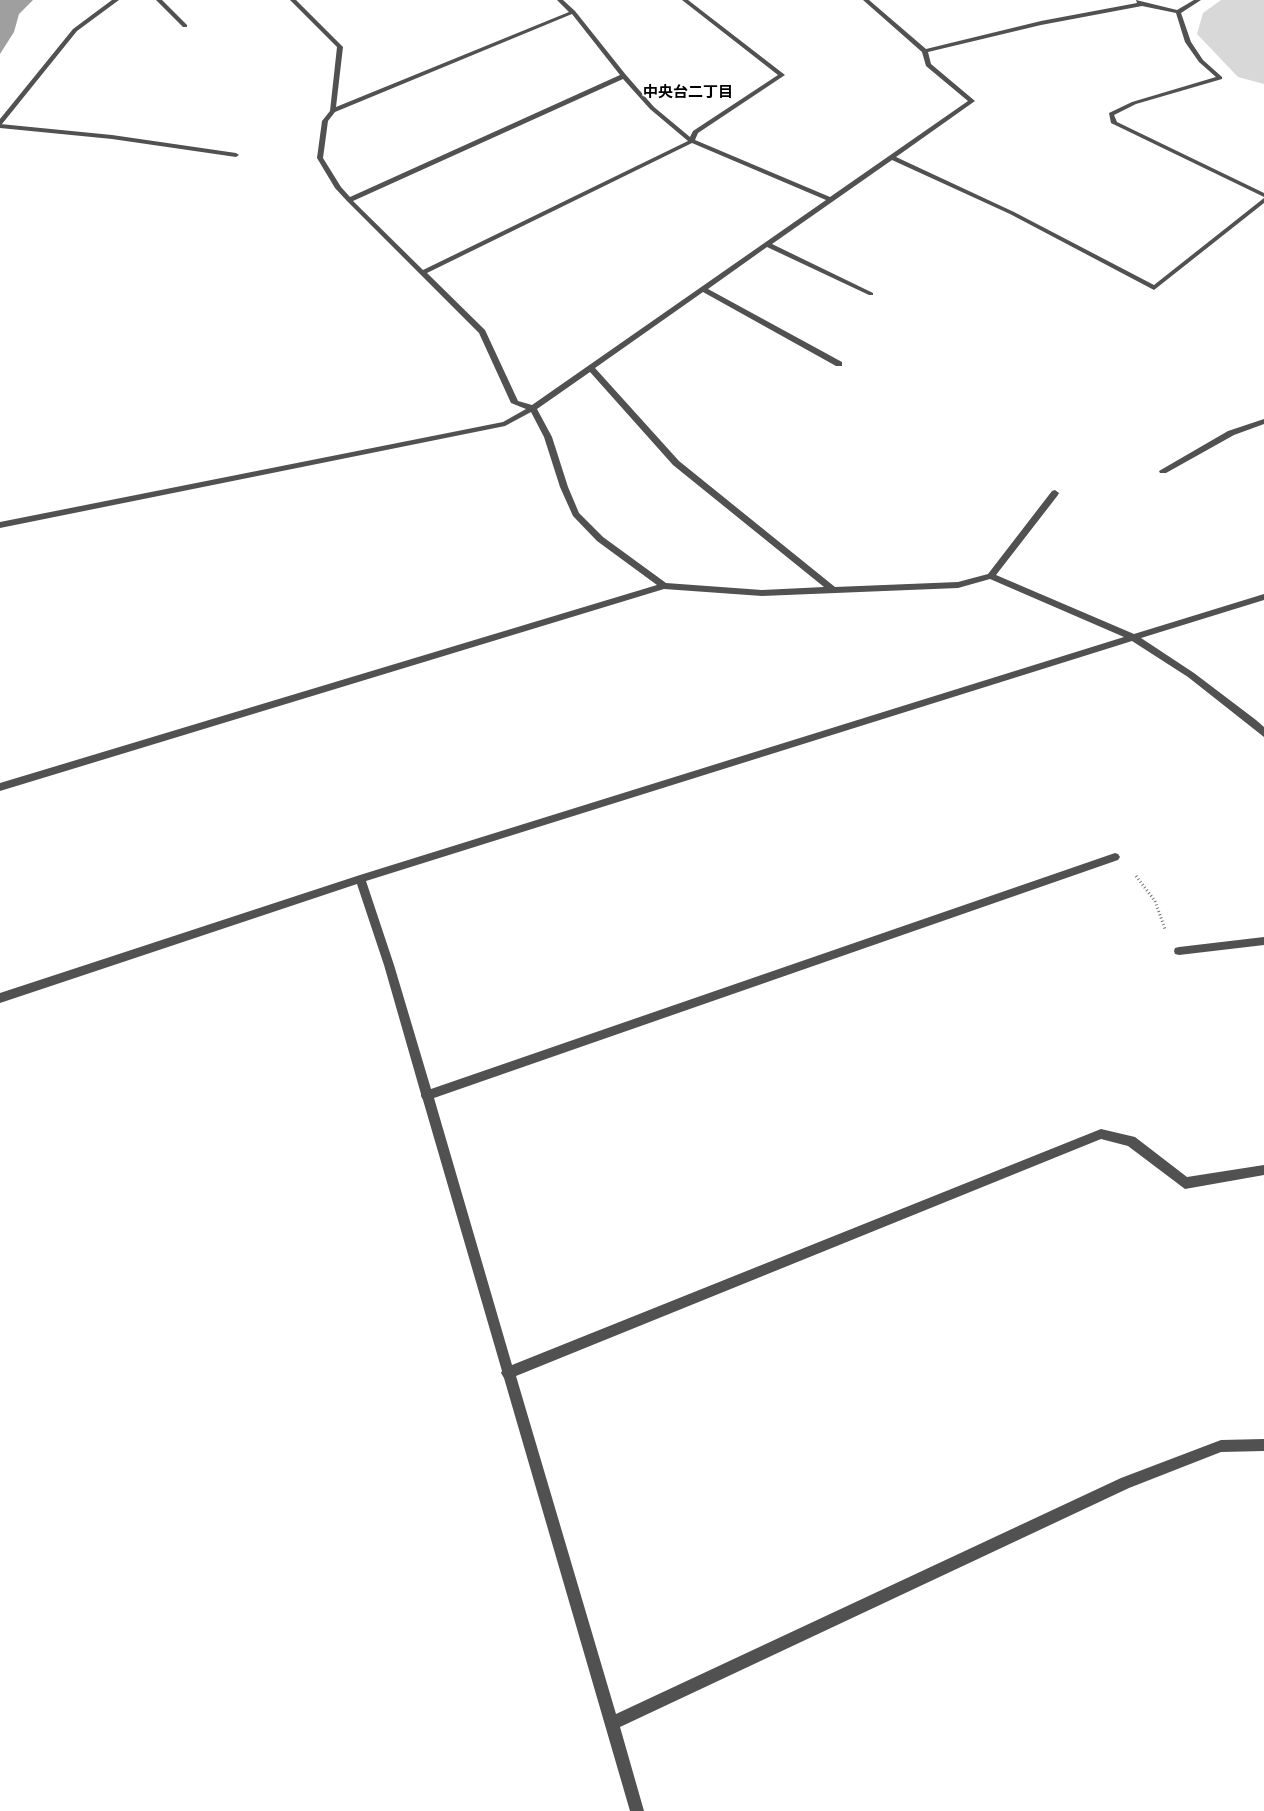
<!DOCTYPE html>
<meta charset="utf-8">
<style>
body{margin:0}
canvas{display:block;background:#fff}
</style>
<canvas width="1264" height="1811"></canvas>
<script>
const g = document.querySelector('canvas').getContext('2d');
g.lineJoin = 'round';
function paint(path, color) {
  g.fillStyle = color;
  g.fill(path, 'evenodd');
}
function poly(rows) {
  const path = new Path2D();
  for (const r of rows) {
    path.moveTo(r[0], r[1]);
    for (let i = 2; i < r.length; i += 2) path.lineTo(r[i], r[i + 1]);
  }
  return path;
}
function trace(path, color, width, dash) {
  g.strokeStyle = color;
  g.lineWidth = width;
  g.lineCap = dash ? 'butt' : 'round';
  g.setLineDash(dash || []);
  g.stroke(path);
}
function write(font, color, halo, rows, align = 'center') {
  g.font = font + ' "Varela Round","Noto Sans JP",sans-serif';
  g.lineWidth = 4;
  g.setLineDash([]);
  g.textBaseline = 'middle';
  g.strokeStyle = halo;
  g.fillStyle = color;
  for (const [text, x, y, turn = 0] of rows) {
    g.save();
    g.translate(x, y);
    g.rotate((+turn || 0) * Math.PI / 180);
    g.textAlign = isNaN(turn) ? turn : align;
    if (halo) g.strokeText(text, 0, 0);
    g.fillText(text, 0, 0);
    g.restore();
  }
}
const green = poly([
 [1221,0,1264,0,1264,84,1238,77,1197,34,1203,13]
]);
const water = poly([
 [0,0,33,0,19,14,14,32,0,54]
]);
const path = poly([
 [1136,876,1155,901,1165,929]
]);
const minor = poly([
 [156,0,162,0,187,25,187,27,183,27,156,0],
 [290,0,296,0,343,47,336,107,569,12,557,0,563,0,575,11,626,75,654,107,690,137,693,131,778,75,682,0,688,0,785,75,698,133,695,140,830,197,968,101,926,66,922,52,863,0,869,0,926,49,1041,21,1137,3,1136,0,1177,10,1194,0,1201,0,1181,13,1191,42,1203,60,1222,77,1222,79,1136,104,1114,115,1117,122,1264,193,1264,197,1262,196,1111,123,1109,113,1132,102,1216,77,1199,62,1185,42,1176,13,1142,6,1041,25,928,52,931,64,975,101,896,157,1014,212,1154,285,1264,198,1264,203,1154,290,1010,214,892,160,772,244,873,293,873,295,869,295,767,247,708,289,842,362,842,366,836,366,703,292,595,368,679,461,835,587,958,582,988,574,1052,491,1055,490,1059,493,1058,495,996,575,1134,634,1264,594,1264,600,1141,638,1194,673,1256,720,1264,727,1264,737,1188,677,1132,641,366,881,394,965,431,1089,1115,853,1118,854,1120,857,1118,860,434,1098,512,1365,1101,1129,1135,1137,1187,1177,1264,1165,1264,1175,1185,1189,1128,1146,1101,1139,516,1376,616,1714,1121,1478,1221,1440,1264,1439,1264,1451,1221,1452,1129,1488,620,1727,644,1811,630,1811,504,1378,501,1373,502,1371,423,1100,421,1096,421,1094,384,965,357,884,0,1003,0,993,360,875,1124,637,990,579,958,588,762,596,664,589,0,791,0,783,657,585,597,541,573,516,560,487,544,437,531,412,505,426,0,528,0,522,503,422,526,409,511,403,479,333,347,201,335,188,317,158,322,121,330,111,337,47,290,0],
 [572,14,620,75,350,197,341,187,323,158,328,121,335,112,572,14],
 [623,79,650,109,688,141,423,270,353,201,623,79],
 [692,143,826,200,532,405,518,401,485,330,427,273,692,143],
 [590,372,673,465,824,587,762,590,666,583,603,537,579,513,568,487,552,437,537,409,590,372],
 [0,124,112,135,236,153,239,155,236,157,112,139,0,128,0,124],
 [1264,419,1264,424,1234,435,1166,473,1160,473,1159,471,1228,431,1264,419],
 [1264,937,1264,945,1179,955,1175,954,1174,951,1175,948,1179,947,1264,937]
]);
const tertiary = poly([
 [112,0,119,0,77,31,2,124,0,125,0,119,73,29,112,0]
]);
const farNeighbourhoodnames = [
 ["中央台二丁目",688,93]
];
paint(green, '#d8d8d8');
paint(water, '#9f9f9f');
trace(path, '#737373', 3, [1, 2.5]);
paint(minor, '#515151');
paint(tertiary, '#515151');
write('bold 15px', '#000', '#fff', farNeighbourhoodnames);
</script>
